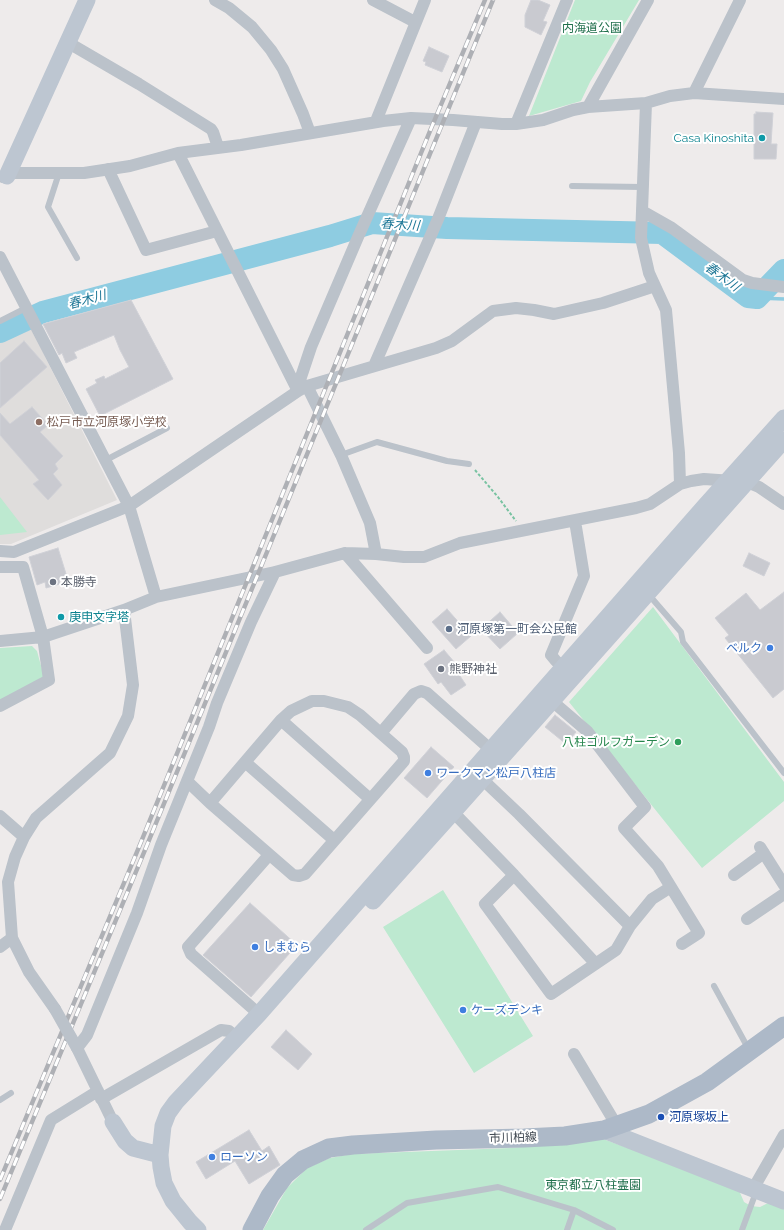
<!DOCTYPE html>
<meta charset="utf-8">
<style>
body{margin:0}
canvas{display:block;background:#eeebeb}
</style>
<canvas width="784" height="1230"></canvas>
<script>
const g = document.querySelector('canvas').getContext('2d');
g.lineJoin = 'round';
function paint(path, color) {
  g.fillStyle = color;
  g.fill(path, 'evenodd');
}
function poly(rows) {
  const path = new Path2D();
  for (const r of rows) {
    path.moveTo(r[0], r[1]);
    for (let i = 2; i < r.length; i += 2) path.lineTo(r[i], r[i + 1]);
  }
  return path;
}
function trace(path, color, width, dash) {
  g.strokeStyle = color;
  g.lineWidth = width;
  g.lineCap = dash ? 'butt' : 'round';
  g.setLineDash(dash || []);
  g.stroke(path);
}
function write(font, color, halo, rows, align = 'center') {
  g.font = font + ' Raleway,"Noto Sans JP",sans-serif';
  g.lineWidth = 4;
  g.setLineDash([]);
  g.textBaseline = 'middle';
  g.strokeStyle = halo;
  g.fillStyle = color;
  for (const [text, x, y, turn = 0] of rows) {
    g.save();
    g.translate(x, y);
    g.rotate((+turn || 0) * Math.PI / 180);
    g.textAlign = isNaN(turn) ? turn : align;
    if (halo) g.strokeText(text, 0, 0);
    g.fillText(text, 0, 0);
    g.restore();
  }
}
const education = poly([
 [31,329,117,500,11,544,0,544,0,343]
]);
const green = poly([
 [575,0,639,0,590,82,581,101,529,116],
 [0,497,27,532,0,535],
 [653,607,784,782,784,801,702,868,569,702],
 [32,646,37,651,44,677,0,704,0,648],
 [443,890,533,1036,474,1073,383,927],
 [603,1139,738,1188,744,1202,751,1206,760,1207,772,1201,784,1206,784,1230,263,1230,287,1188,307,1168,330,1158,352,1154,511,1148]
]);
const stream = poly([
 [757,298,784,299]
]);
const river = poly([
 [0,332,43,312,330,236,372,223,447,228,662,233,748,297,757,298,784,270]
]);
const building = poly([
 [531,0,538,0,550,5,543,21,547,22,541,35,525,27,525,15,531,0],
 [429,47,449,56,442,72,425,65,426,62,423,61,429,47],
 [756,112,773,113,771,144,777,144,776,159,754,159,754,114,756,114,756,112],
 [131,300,173,379,100,416,86,389,97,383,95,380,104,376,105,379,129,367,120,350,114,335,74,352,77,358,66,363,62,353,59,355,43,324,131,300],
 [24,341,47,367,0,408,0,363,24,341],
 [32,407,48,425,40,432,63,456,55,464,58,469,53,474,62,485,48,500,33,484,39,480,0,435,0,413,10,424,32,407],
 [58,548,67,577,59,579,60,584,46,588,45,582,37,585,29,557,58,548],
 [749,553,770,563,764,576,743,566,749,553],
 [784,592,784,689,773,698,725,638,729,635,715,618,746,593,760,610,784,592],
 [447,609,471,636,456,649,432,622,447,609],
 [500,612,518,633,500,649,481,629,500,612],
 [444,650,461,670,458,673,466,685,451,695,441,682,438,684,424,664,444,650],
 [555,715,576,732,566,744,545,727,555,715],
 [431,747,454,767,427,798,404,778,431,747],
 [250,903,297,945,251,997,203,955,250,903],
 [286,1030,312,1054,298,1070,271,1047,286,1030],
 [249,1130,262,1151,269,1146,280,1165,249,1184,235,1161,206,1179,196,1162,249,1130]
]);
const path = poly([
 [475,470,498,497,516,521]
]);
const lane = poly([
 [59,173,48,207,77,258],
 [572,186,643,187],
 [0,321,26,308],
 [341,455,377,442,447,461,469,464],
 [106,460,167,428],
 [649,595,681,632,683,642,784,773],
 [714,986,748,1048],
 [0,1100,11,1093],
 [366,1230,407,1203,498,1187,574,1210,613,1230],
 [567,1230,574,1210],
 [742,1230,756,1192]
]);
const street = poly([
 [215,0,229,8,252,27,271,50,283,69,303,114,310,133],
 [373,0,415,22],
 [67,42,139,84,211,129,213,132,218,147],
 [694,93,740,0],
 [646,103,641,238,649,273,666,310,679,453,680,484],
 [588,107,648,0],
 [376,121,425,0],
 [516,124,567,0],
 [178,153,298,391],
 [108,169,146,250,217,231],
 [3,177,13,173,84,173,130,166,178,153,241,145,383,121,411,118,453,120,502,124,516,124,543,120,573,110,588,107,646,103,670,96,694,93,784,99],
 [642,211,672,228,743,280,752,283,784,287],
 [0,257,129,506,156,597],
 [374,366,438,219,476,122],
 [307,386,341,455,370,523,376,554],
 [298,391,301,377,311,347,358,237,411,118],
 [0,551,14,552,129,506,298,391,307,386,436,348,452,341,493,311,516,308,534,310,554,314,603,303,655,286],
 [345,553,427,648],
 [0,567,23,567,43,637,49,680,0,706],
 [0,641,43,637,124,610,156,597,275,572,345,553,376,554,404,557,424,557,460,543,636,508,650,504,680,484,691,481,704,479,747,482,759,487,784,504],
 [563,667,556,661,551,655,584,576,575,521],
 [552,701,587,731,645,807,624,828,658,866,699,933,682,944],
 [281,720,370,799],
 [381,733,414,694,421,691,427,693,490,749],
 [245,762,334,840],
 [482,779,519,814,630,926,616,950,551,994,485,904,514,875],
 [187,781,210,803,293,875,299,876,305,874,404,761,404,757,402,752,360,715,348,707,324,701,312,701,291,711,281,720,210,803],
 [453,812,514,875,595,963],
 [0,816,24,837],
 [760,847,784,885],
 [734,875,764,853],
 [747,919,784,894],
 [630,926,652,899,671,887],
 [0,947,12,938],
 [55,1009,29,972,12,938,8,882,15,857,24,837,36,818,110,753,128,716,133,685,124,610],
 [259,1014,191,954,188,947,269,855],
 [574,1054,617,1126],
 [101,1099,221,1030,229,1031,236,1037],
 [113,1122,77,1048,87,1035,137,913,161,845,209,727,217,703,251,622,275,572],
 [753,1189,784,1135],
 [5,1230,51,1120,98,1091]
]);
const secondary = poly([
 [7,176,87,0],
 [373,901,453,812,784,440],
 [113,1122,125,1141,133,1148,160,1155],
 [604,1130,784,1201],
 [198,1230,190,1222,173,1201,164,1183,161,1167,160,1155,163,1126,168,1113,176,1102,259,1014,704,507,784,418]
]);
const primary = poly([
 [252,1230,270,1196,285,1175,303,1160,329,1148,353,1145,436,1140,524,1138,565,1136,604,1130,649,1114,707,1082,784,1026]
]);
const rail = poly([
 [0,1180,139,847,430,131,485,0],
 [0,1199,145,850,493,0]
]);
const streetBridge = poly([
 [55,1009,77,1048]
]);
const markers = [
 [762,138,4,"#0f9aa8"],
 [39,422,4,"#8d6e63"],
 [53,582,4,"#6b7280"],
 [61,617,4,"#0f9aa8"],
 [449,629,4,"#5c6f8a"],
 [770,648,4,"#3f7fe0"],
 [441,669,4,"#6b7280"],
 [678,742,4,"#2e9e5b"],
 [428,773,4,"#3f7fe0"],
 [255,947,4,"#3f7fe0"],
 [463,1010,4,"#3f7fe0"],
 [661,1117,4,"#1a4fb4"],
 [212,1157,4,"#3f7fe0"]
];
const parkNames = [
 ["内海道公園",592,28],
 ["東京都立八柱霊園",593,1185]
];
const cultureNames = [
 ["Casa Kinoshita",754,138],
 ["庚申文字塔",69,617,"left"]
];
const educationNames = [
 ["松戸市立河原塚小学校",47,422]
];
const worshipNames = [
 ["本勝寺",61,582],
 ["熊野神社",449,669]
];
const serviceNames = [
 ["河原塚第一町会公民館",457,629]
];
const shopNames = [
 ["ベルク",762,648,"right"],
 ["ワークマン松戸八柱店",436,773],
 ["しまむら",263,947],
 ["ケーズデンキ",471,1010],
 ["ローソン",220,1157]
];
const leisureNames = [
 ["八柱ゴルフガーデン",670,742]
];
const transitNames = [
 ["河原塚坂上",669,1117]
];
const streetNames = [
 ["市川柏線",513,1138,-2]
];
const waterNames = [
 ["春木川",400,225,4],
 ["春木川",722,277,36],
 ["春木川",87,300,-15]
];
paint(education, '#dfdddc');
paint(green, '#bde9d0');
trace(stream, '#8ecce1', 3.5);
trace(river, '#8ecce1', 22);
paint(building, '#c9cad0');
trace(building, '#d0d1d7', 1);
trace(path, '#79c3a2', 2, [3, 2]);
trace(lane, '#bbc2ca', 6);
trace(street, '#bbc2ca', 12);
trace(secondary, '#bdc6d1', 17);
trace(primary, '#adb9c8', 19);
trace(rail, '#aeb0b5', 4.5);
trace(rail, '#fff', 3, [9]);
trace(streetBridge, '#bbc2ca', 12);
for (const [x, y, r, color] of markers) {
  const dot = new Path2D();
  dot.arc(x, y, r, 0, 2 * Math.PI);
  g.fillStyle = color;
  g.fill(dot);
  trace(dot, '#fff', 1.5);
}
write('12px', '#1f6f4b', '#fff', parkNames);
write('12px', '#0d838f', '#fff', cultureNames, 'right');
write('12px', '#785e54', '#fff', educationNames, 'left');
write('12px', '#5b616d', '#fff', worshipNames, 'left');
write('12px', '#4e5e75', '#fff', serviceNames, 'left');
write('12px', '#366cbe', '#fff', shopNames, 'left');
write('12px', '#27864d', '#fff', leisureNames, 'right');
write('12px', '#164399', '#fff', transitNames, 'left');
write('12px', '#464e57', '#fff', streetNames);
write('italic 13px', '#1a7595', '#fff', waterNames);
</script>
